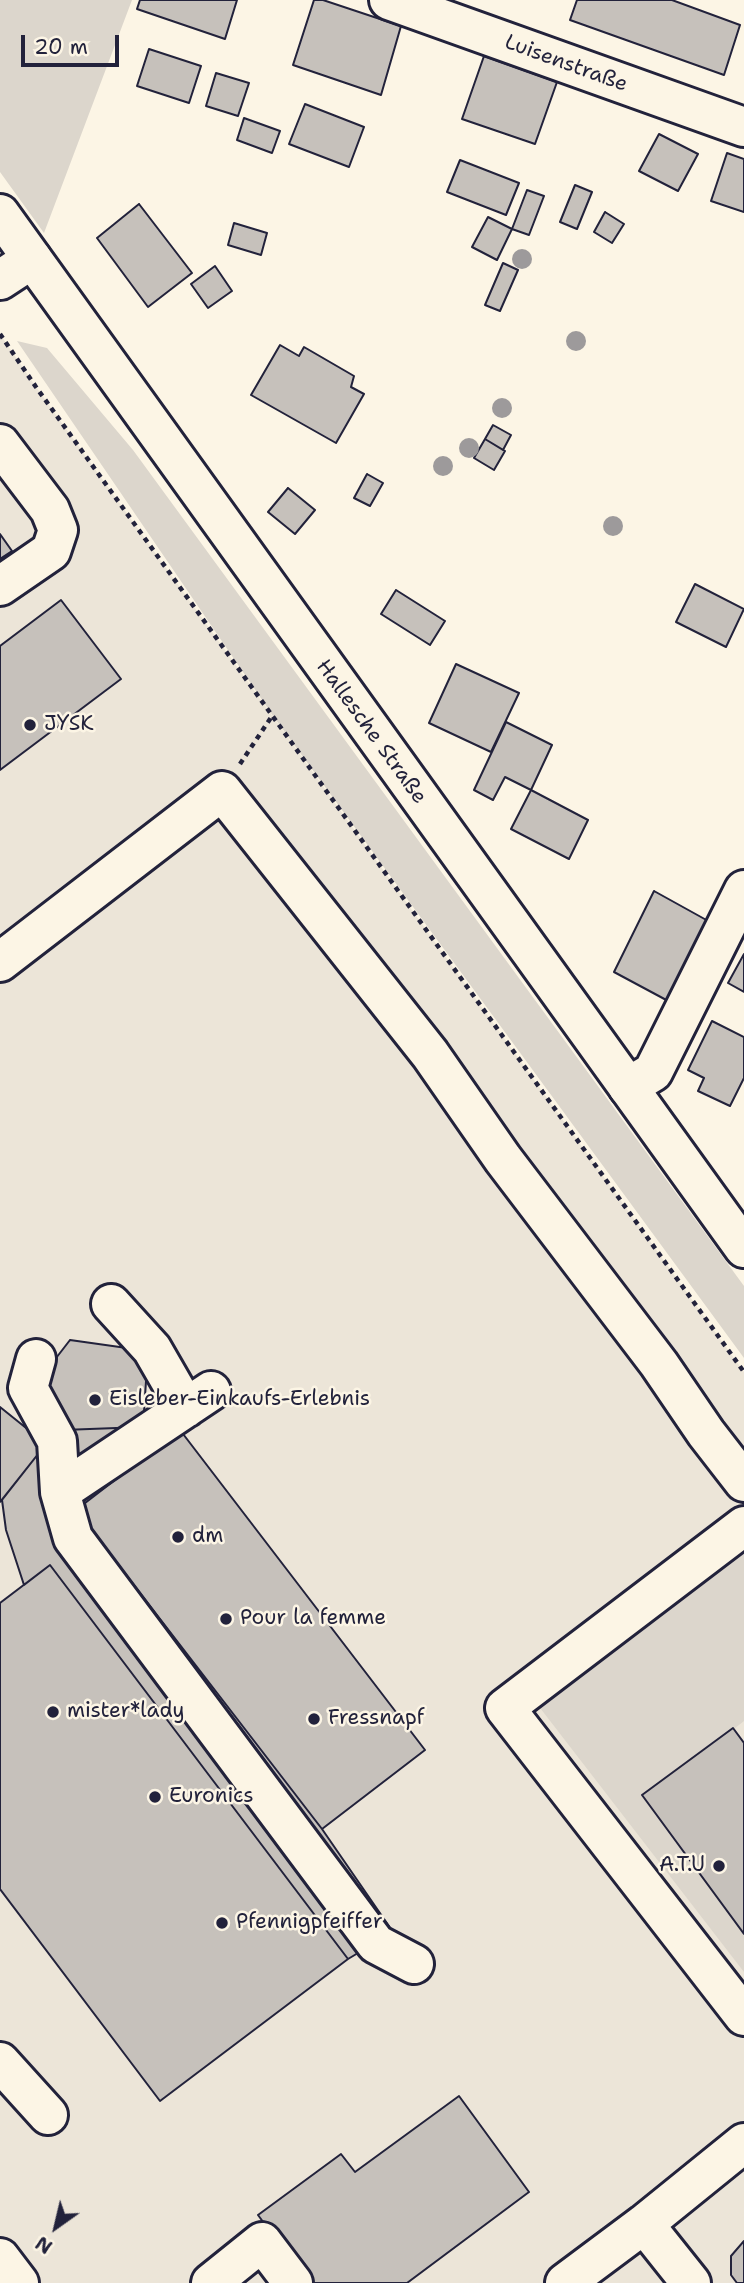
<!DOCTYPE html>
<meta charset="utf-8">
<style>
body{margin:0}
#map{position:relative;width:744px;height:2283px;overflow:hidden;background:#fcf5e5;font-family:"Shantell Sans",sans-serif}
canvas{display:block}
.north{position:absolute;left:21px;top:2192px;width:70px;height:70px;-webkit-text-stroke:5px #fcf5e5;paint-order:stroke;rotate:214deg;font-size:19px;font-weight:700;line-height:28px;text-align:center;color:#22223b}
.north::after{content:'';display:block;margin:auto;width:24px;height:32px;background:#22223b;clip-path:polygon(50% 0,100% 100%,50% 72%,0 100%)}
.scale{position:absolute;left:21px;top:35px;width:98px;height:32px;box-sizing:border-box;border:4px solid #22223b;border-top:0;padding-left:9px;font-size:21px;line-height:24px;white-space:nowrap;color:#22223b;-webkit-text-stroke:5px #fcf5e5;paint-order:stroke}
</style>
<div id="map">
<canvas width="744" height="2283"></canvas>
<div class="north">N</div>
<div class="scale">20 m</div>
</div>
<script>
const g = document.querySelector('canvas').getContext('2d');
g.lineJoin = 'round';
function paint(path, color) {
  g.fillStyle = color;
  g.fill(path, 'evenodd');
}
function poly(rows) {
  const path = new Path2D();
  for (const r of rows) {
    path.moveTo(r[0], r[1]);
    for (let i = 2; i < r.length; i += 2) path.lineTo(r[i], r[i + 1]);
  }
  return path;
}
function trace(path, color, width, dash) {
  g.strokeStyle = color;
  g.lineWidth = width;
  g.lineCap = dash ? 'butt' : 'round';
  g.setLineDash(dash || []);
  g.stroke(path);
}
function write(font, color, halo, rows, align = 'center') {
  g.font = font + ' "Shantell Sans",sans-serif';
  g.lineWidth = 5;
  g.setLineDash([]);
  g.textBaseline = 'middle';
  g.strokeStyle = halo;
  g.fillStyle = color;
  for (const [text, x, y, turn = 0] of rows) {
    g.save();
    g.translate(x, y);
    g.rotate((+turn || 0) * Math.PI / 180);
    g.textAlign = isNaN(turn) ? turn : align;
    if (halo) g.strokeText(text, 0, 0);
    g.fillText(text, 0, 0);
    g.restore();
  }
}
const built = poly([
 [0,334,36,387,744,1372,744,2283,0,2283]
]);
const green = poly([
 [0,0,132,0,44,233,0,172],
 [17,341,47,348,133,450,744,1286,744,1358,273,716],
 [744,1526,744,1721,645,1799,744,1934,744,1972,527,1691]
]);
const building = poly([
 [140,0,237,0,225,39,137,9,140,0],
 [314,0,323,0,401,26,381,95,293,65,314,0],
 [577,0,672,0,740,25,724,75,570,20,577,0],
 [149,49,201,66,189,103,137,86,149,49],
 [484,56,557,82,535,144,462,119,484,56],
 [216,73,249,83,238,116,206,106,216,73],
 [305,104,364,127,349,167,289,144,305,104],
 [244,118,280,131,272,153,237,140,244,118],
 [659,134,698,154,678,191,639,171,659,134],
 [727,153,744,159,744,212,711,201,727,153],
 [460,160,519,183,506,215,447,192,460,160],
 [575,185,592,192,577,229,560,222,575,185],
 [527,190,544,196,529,235,512,229,527,190],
 [139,204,192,273,148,307,97,238,139,204],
 [605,212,624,224,612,243,594,232,605,212],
 [488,217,512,229,497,260,472,247,488,217],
 [234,223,267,233,261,255,228,245,234,223],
 [503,263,518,270,500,311,485,305,503,263],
 [215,266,232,291,208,308,191,284,215,266],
 [280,345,299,356,304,347,354,376,351,387,364,394,336,443,251,395,280,345],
 [493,425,511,435,503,450,485,439,493,425],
 [485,439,505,451,494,470,474,458,485,439],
 [367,474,383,483,370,506,354,498,367,474],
 [288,488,315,510,295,534,268,512,288,488],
 [0,534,12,551,0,559,0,534],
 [695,584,744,609,726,647,676,622,695,584],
 [396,590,445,621,430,645,381,614,396,590],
 [61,600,121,679,0,770,0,646,61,600],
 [456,664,519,693,491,752,429,723,456,664],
 [506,722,552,745,531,790,505,777,493,800,474,790,506,722],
 [531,790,588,820,569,859,511,829,531,790],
 [654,891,710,922,670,1002,614,972,654,891],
 [744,954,744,992,728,983,744,954],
 [712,1021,744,1037,744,1078,730,1106,698,1091,704,1078,688,1070,712,1021],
 [70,1340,148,1351,143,1427,63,1430,36,1384,70,1340],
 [0,1407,46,1444,0,1502,0,1407],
 [143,1427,155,1449,76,1510,322,1829,393,1932,348,1959,50,1565,24,1585,6,1530,2,1500,46,1444,63,1430,143,1427],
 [180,1430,425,1750,322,1829,76,1510,180,1430],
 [50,1565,348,1959,160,2101,0,1889,0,1603,50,1565],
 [733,1728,744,1743,744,1934,642,1795,733,1728],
 [459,2096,529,2192,407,2283,308,2283,258,2215,341,2154,355,2172,459,2096],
 [744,2241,744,2283,737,2283,731,2275,731,2256,744,2241]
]);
const path = poly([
 [0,334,36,387,744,1372],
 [240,764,272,716]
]);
const minor = poly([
 [389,0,744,127],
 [0,280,32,259],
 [0,444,50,510,58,530,51,551,0,586],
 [0,962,222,791,430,1054,503,1159,659,1364,706,1433,744,1482],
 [628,1087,653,1072,744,890],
 [111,1304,152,1349,186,1408],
 [36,1359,28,1388,57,1441,60,1492],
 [211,1391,60,1492,73,1538,376,1944,414,1964],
 [744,1526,505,1708,744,2016],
 [0,2062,48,2115],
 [644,2224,691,2283],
 [0,2258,19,2283],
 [211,2283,262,2242,293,2283],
 [565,2283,644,2224,744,2143]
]);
const major = poly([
 [0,214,744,1248]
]);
const trees = [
 [522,259],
 [576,341],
 [502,408],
 [469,448],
 [443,466],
 [613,526]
];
const markers = [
 [30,725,7,"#22223b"],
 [95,1400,7,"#22223b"],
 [178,1537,7,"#22223b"],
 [226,1619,7,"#22223b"],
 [53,1712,7,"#22223b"],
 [314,1719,7,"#22223b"],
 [155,1797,7,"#22223b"],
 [719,1866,7,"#22223b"],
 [222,1923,7,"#22223b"]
];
const streetNames = [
 ["Luisenstraße",566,64,20],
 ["Hallesche Straße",371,732,54]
];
const poiNames = [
 ["JYSK",44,725],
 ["Eisleber-Einkaufs-Erlebnis",109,1400],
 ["dm",192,1537],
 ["Pour la femme",240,1619],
 ["mister*lady",67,1712],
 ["Fressnapf",328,1719],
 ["Euronics",169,1797],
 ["A.T.U",705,1866,"right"],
 ["Pfennigpfeiffer",236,1923]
];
paint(built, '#ece5d8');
paint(green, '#dcd6cc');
paint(building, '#c6c1bb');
trace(building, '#22223b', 2);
trace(minor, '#22223b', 44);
trace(major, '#22223b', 44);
trace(path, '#22223b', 4.5, [5, 5]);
trace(minor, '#fcf5e5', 38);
trace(major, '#fcf5e5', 38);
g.fillStyle = '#9d9a9b';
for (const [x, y] of trees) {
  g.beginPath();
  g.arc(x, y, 10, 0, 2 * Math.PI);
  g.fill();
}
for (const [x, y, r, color] of markers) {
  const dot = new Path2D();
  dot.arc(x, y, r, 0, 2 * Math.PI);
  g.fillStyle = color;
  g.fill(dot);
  trace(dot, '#fcf5e5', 2.5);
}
write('21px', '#22223b', '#fcf5e5', streetNames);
write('21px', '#22223b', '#fcf5e5', poiNames, 'left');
</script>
